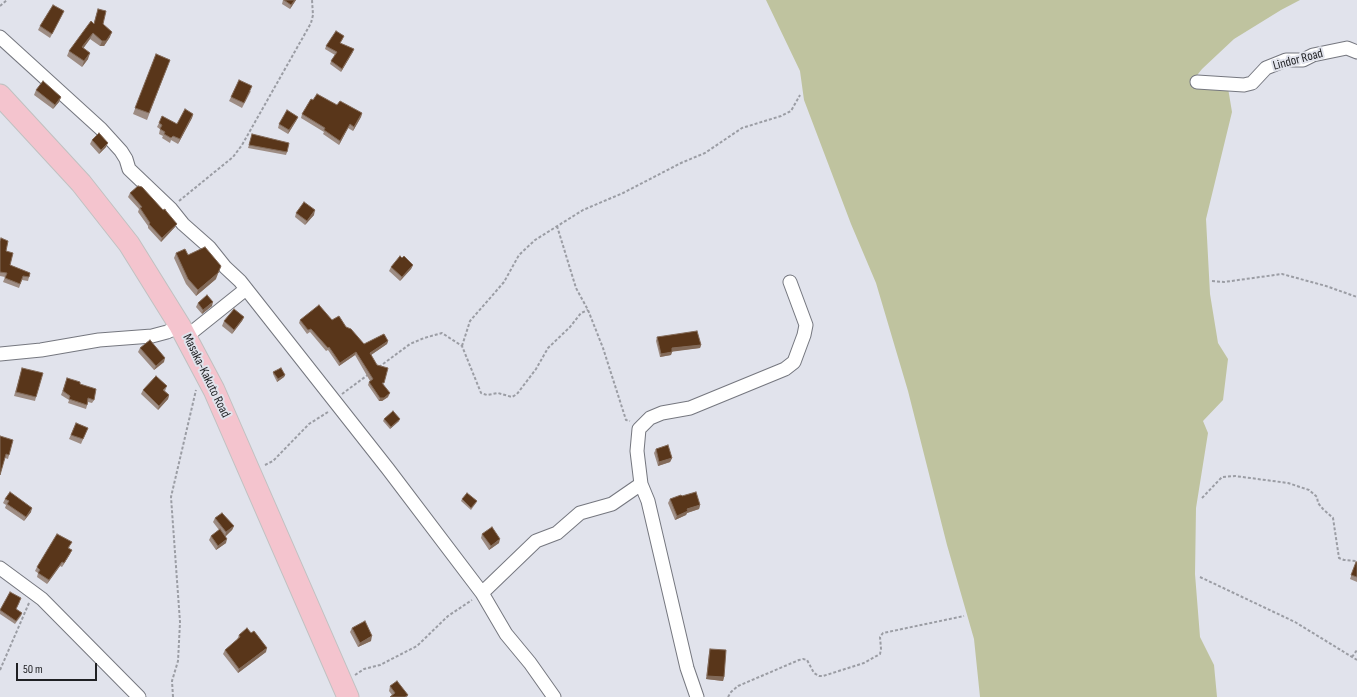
<!DOCTYPE html>
<style>
body{margin:0}
#map{position:relative;width:1357px;height:697px;overflow:hidden;background:#e1e3ec;font-family:"Sofia Sans Condensed",sans-serif}
canvas{display:block}
.scale{position:absolute;left:16px;top:663px;width:81px;height:18px;box-sizing:border-box;border:2px solid #1f2023;border-top:0;padding-left:5px;font-size:12px;line-height:14px;white-space:nowrap;color:#1f2023;-webkit-text-stroke:3px #e1e3ec;paint-order:stroke}
</style>
<div id="map">
<canvas width="1357" height="697"></canvas>
<div class="scale">50 m</div>
</div>
<script>
const g = document.querySelector('canvas').getContext('2d');
g.lineJoin = 'round';
function paint(path, color) {
  g.fillStyle = color;
  g.fill(path, 'evenodd');
}
function poly(rows) {
  const path = new Path2D();
  for (const r of rows) {
    path.moveTo(r[0], r[1]);
    for (let i = 2; i < r.length; i += 2) path.lineTo(r[i], r[i + 1]);
  }
  return path;
}
function trace(path, color, width, dash) {
  g.strokeStyle = color;
  g.lineWidth = width;
  g.lineCap = dash ? 'butt' : 'round';
  g.setLineDash(dash || []);
  g.stroke(path);
}
function write(font, color, halo, rows, align = 'center') {
  g.font = font + ' "Sofia Sans Condensed",sans-serif';
  g.lineWidth = 4;
  g.setLineDash([]);
  g.textBaseline = 'middle';
  g.strokeStyle = halo;
  g.fillStyle = color;
  for (const [text, x, y, turn = 0] of rows) {
    g.save();
    g.translate(x, y);
    g.rotate((+turn || 0) * Math.PI / 180);
    g.textAlign = isNaN(turn) ? turn : align;
    if (halo) g.strokeText(text, 0, 0);
    g.fillText(text, 0, 0);
    g.restore();
  }
}
const green = poly([
 [766,0,1300,0,1281,10,1234,39,1202,69,1190,84,1228,88,1232,112,1206,219,1210,294,1218,343,1228,359,1223,400,1203,421,1208,433,1196,508,1195,574,1200,637,1214,665,1217,697,980,697,974,639,947,545,908,391,876,283,851,224,804,100,800,71]
]);
const path = poly([
 [0,6,7,0],
 [179,201,233,157,242,145,311,23,313,15,312,0],
 [557,226,576,288,588,310,603,348,626,420,630,421],
 [1212,281,1224,282,1282,274,1326,286,1357,297],
 [462,346,470,321,504,282,519,255,535,240,583,210,623,193,681,163,705,153,742,128,781,116,791,111,800,95],
 [379,367,410,344,424,338,442,333,462,346,481,393,487,395,498,393,512,397,517,394,536,369,548,348,570,327,581,313,588,310],
 [342,394,369,374],
 [265,465,273,461,309,424,328,412],
 [1202,498,1222,477,1235,476,1288,483,1309,490,1317,497,1318,503,1323,509,1333,518,1339,558,1344,560,1357,561],
 [1200,577,1295,622,1357,660],
 [1352,657,1357,650],
 [0,670,29,603],
 [355,675,364,669,380,665,417,646,448,616,472,600],
 [173,697,172,681,178,661,180,622,171,497,196,390],
 [728,697,731,692,738,686,799,660,803,659,807,660,814,673,819,676,823,676,864,663,880,654,881,649,880,637,883,633,964,616]
]);
const minor = poly([
 [0,37,101,129,121,151,126,159,129,169,171,209,183,224,209,247,225,267,240,281,388,469,482,593,506,634,530,663,554,697],
 [1197,82,1244,85,1252,83,1266,68,1286,60,1303,60,1313,55,1347,48,1357,52],
 [186,337,246,289],
 [0,354,41,350,99,340,152,336,167,332,180,326],
 [0,568,42,599,139,697],
 [482,593,536,541,557,533,580,513,612,504,641,484],
 [697,697,687,668,648,501,641,484,637,451,639,429,650,418,662,413,690,408,785,369,794,362,804,335,806,325,790,282]
]);
const trunk = poly([
 [0,95,81,183,129,244,180,326,214,390,348,697]
]);
const wall = poly([
 [283,0,296,0,290,9,282,4],
 [98,9,103,24,110,37,104,46,100,46,90,39,83,48,88,59,82,67,67,56,69,51,94,23],
 [62,15,50,38,38,30,40,26],
 [343,39,340,43,354,49,341,72,330,64,331,61,335,55,325,49,326,46],
 [156,54,170,60,147,120,133,114],
 [36,90,61,97,59,102,53,109,34,95],
 [251,91,242,108,229,101,231,97],
 [313,100,337,105,362,113,361,117,353,131,348,128,339,145,323,134,324,132,301,118,302,114],
 [193,114,192,118,178,144,171,140,170,143,162,138,163,136,159,134,160,129,157,127,159,123,177,124],
 [298,117,296,121,288,134,278,128,279,124],
 [252,134,287,152,286,155,248,148],
 [92,140,106,147,99,154,90,144],
 [130,193,163,210,175,227,161,242,148,228,148,226,138,212,139,209,128,197],
 [296,213,314,215,305,225,295,217],
 [0,240,6,251,10,265,30,273,28,281,22,280,19,288,3,282,5,277,0,276],
 [176,253,188,255,216,279,196,296,186,284,174,258],
 [402,258,413,265,411,269,400,281,389,271,391,267],
 [198,303,212,306,202,314,196,307],
 [244,317,242,321,232,334,222,326,224,321],
 [300,320,332,320,346,327,364,344,388,341,387,344,371,355,388,397,382,401,379,401,368,385,369,382,370,381,355,355,339,366,328,350,326,351,310,332,307,334,299,323],
 [657,337,701,345,700,348,672,351,671,355,660,357,656,341],
 [140,348,164,362,154,370,138,352],
 [22,368,36,397,35,401,14,396],
 [273,372,285,375,284,377,277,382,273,374],
 [67,378,80,384,94,400,92,403,88,402,86,409,68,403,69,400,61,395],
 [167,386,165,391,169,395,168,399,158,410,141,394,143,390],
 [384,419,399,421,390,429,383,421],
 [76,423,88,428,81,444,69,439],
 [0,436,9,455,8,459,5,458],
 [656,449,672,458,670,462,658,466,654,453],
 [682,496,700,505,699,509,687,513,686,515,675,520,668,503,670,499],
 [5,499,31,512,24,521,5,508,6,505,3,503],
 [462,499,477,501,476,503,471,510,461,501],
 [215,518,234,526,232,530,225,536,226,543,216,550,209,540,211,536,219,530,213,522],
 [482,534,499,543,489,550,481,538],
 [70,546,69,548,70,554,62,567,60,566,47,584,37,577,38,573,35,571,37,567],
 [1356,562,1357,562,1357,582,1350,579],
 [20,602,16,609,22,613,21,616,15,624,0,614,0,610],
 [352,628,371,641,358,647,350,632],
 [239,635,266,652,238,673,223,654,225,650,237,640],
 [710,649,724,677,723,681,706,679,709,653],
 [390,686,408,695,407,697,390,697,392,695,389,691]
]);
const shadedWall = poly([
 [295,0,296,0,290,9,291,5],
 [112,32,110,37,104,46,100,46,102,41],
 [93,33,90,39,80,53,82,47],
 [354,49,353,52,341,72,342,69],
 [90,53,88,59,82,67,84,61],
 [61,97,59,102,53,109,55,105],
 [362,113,361,117,353,131,354,127],
 [193,114,192,118,178,144,180,139],
 [298,117,296,121,288,134,289,130],
 [350,124,348,128,339,145,340,141],
 [108,143,106,147,99,154,101,150],
 [315,210,314,215,305,225,307,221],
 [177,224,175,227,161,242,162,238],
 [413,265,411,269,400,281,402,277],
 [221,266,216,279,196,296,198,290],
 [213,302,212,306,202,314,203,310],
 [244,317,242,321,232,334,234,330],
 [388,341,387,344,368,357,370,353],
 [701,345,700,348,670,352,672,348],
 [356,352,355,355,339,366,340,363],
 [672,352,671,355,660,357,661,354],
 [165,358,164,362,154,370,156,366],
 [285,375,284,377,277,382,278,379],
 [390,393,388,397,382,401,379,401,380,398],
 [169,395,168,399,158,410,159,406],
 [400,419,399,421,390,429,391,427],
 [672,458,670,462,658,466,659,462],
 [700,505,699,509,687,513,686,515,675,520,677,516,687,509],
 [32,508,31,512,24,521,26,517],
 [234,526,232,530,225,537,226,532],
 [227,539,226,543,216,550,218,546],
 [500,539,499,543,489,550,491,546],
 [72,550,70,554,62,567,64,563],
 [62,562,60,566,47,584,49,580],
 [372,636,371,641,358,647,360,643],
 [267,648,266,652,238,673,239,669],
 [707,676,724,677,723,681,706,679]
]);
const building = poly([
 [284,0,295,0,291,5,284,0],
 [53,5,64,11,52,34,40,26,53,5],
 [98,9,106,11,103,24,112,32,106,41,102,41,93,33,82,47,90,53,84,61,69,51,91,21,94,24,98,9],
 [336,31,344,36,340,43,354,49,342,69,331,61,337,52,326,46,336,31],
 [156,54,170,60,149,113,135,108,156,54],
 [239,80,252,86,244,103,231,97,239,80],
 [43,81,61,97,55,105,36,90,43,81],
 [317,94,337,105,340,101,362,113,354,127,350,124,340,141,324,130,325,128,302,114,311,99,313,100,317,94],
 [185,109,193,114,180,139,173,136,171,138,164,134,165,132,160,129,162,125,159,123,162,116,177,124,185,109],
 [287,110,298,117,289,130,279,124,287,110],
 [99,133,108,143,101,150,92,140,99,133],
 [252,134,289,143,287,152,249,145,252,134],
 [138,186,142,187,163,210,165,209,166,211,177,224,162,238,149,224,150,223,140,208,142,207,130,193,138,186],
 [304,202,315,210,307,221,296,213,304,202],
 [1,238,8,241,6,251,13,253,10,265,30,273,29,277,23,276,20,284,5,278,7,273,0,272,0,241,1,238],
 [205,247,221,266,218,273,198,290,188,279,176,253,185,249,188,255,205,247],
 [400,256,402,258,404,256,413,265,402,277,391,267,400,256],
 [207,295,213,302,203,310,198,303,207,295],
 [319,305,332,320,339,316,346,327,351,329,364,344,384,334,388,341,370,353,377,365,388,368,384,383,382,383,390,393,384,398,380,398,369,382,373,379,356,352,340,363,329,347,328,348,311,329,308,330,300,320,319,305],
 [234,309,244,317,234,330,224,321,234,309],
 [697,331,701,345,672,348,672,352,661,354,657,337,697,331],
 [150,340,165,358,156,366,140,348,150,340],
 [22,368,43,373,36,397,16,392,22,368],
 [281,368,285,375,278,379,273,372,281,368],
 [156,376,167,386,163,390,169,395,159,406,143,390,156,376],
 [67,378,80,382,80,384,96,389,94,400,88,398,87,405,69,399,70,396,63,391,67,378],
 [393,411,400,419,391,427,384,419,393,411],
 [76,423,88,428,83,439,71,435,76,423],
 [0,436,13,440,9,455,6,454,0,475,0,436],
 [668,445,672,458,659,462,656,449,668,445],
 [10,492,32,508,26,517,7,504,9,501,5,499,10,492],
 [696,492,700,505,687,509,688,511,677,516,670,499,681,495,682,496,696,492],
 [467,493,477,501,471,508,462,499,467,493],
 [222,513,234,526,226,532,215,518,222,513],
 [492,527,500,539,491,546,482,534,492,527],
 [220,529,227,539,218,546,211,536,220,529],
 [57,534,72,542,68,548,72,550,64,563,62,562,49,580,38,573,40,570,37,567,57,534],
 [1356,562,1357,562,1357,577,1351,575,1356,562],
 [10,592,21,598,16,609,22,613,16,621,0,610,10,592],
 [365,621,372,636,360,643,352,628,365,621],
 [247,628,251,633,254,631,267,648,239,669,225,650,240,637,239,635,247,628],
 [710,649,726,650,724,677,707,676,710,649],
 [397,681,408,695,405,697,390,697,395,693,390,686,397,681]
]);
const streetNames = [
 ["Lindor Road",1298,60,-15],
 ["Masaka-Kakuto Road",206,376,64]
];
paint(green, '#bfc39f');
trace(minor, '#75777f', 15);
trace(trunk, '#c0c1c1', 23);
trace(path, '#9b9da4', 2, [3, 2]);
trace(minor, '#fff', 13);
trace(trunk, '#f4c4ce', 21);
paint(wall, '#9d8c83');
paint(shadedWall, '#826a59');
paint(building, '#59361a');
trace(building, '#826a59', 1);
write('13px', '#1f2023', '#e1e3ec', streetNames);
</script>
